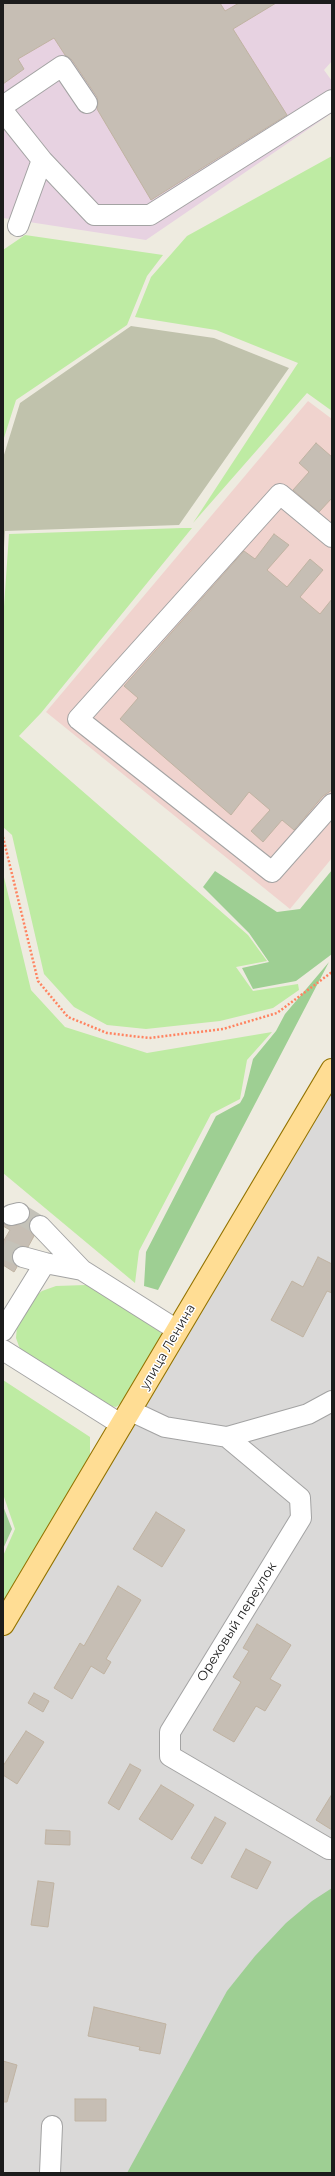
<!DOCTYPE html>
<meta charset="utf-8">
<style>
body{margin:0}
#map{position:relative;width:335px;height:2176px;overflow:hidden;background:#eeebe0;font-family:Montserrat,sans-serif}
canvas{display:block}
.frame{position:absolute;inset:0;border:4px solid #1c1c1c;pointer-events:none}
</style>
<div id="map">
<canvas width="335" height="2176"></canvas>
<div class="frame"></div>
</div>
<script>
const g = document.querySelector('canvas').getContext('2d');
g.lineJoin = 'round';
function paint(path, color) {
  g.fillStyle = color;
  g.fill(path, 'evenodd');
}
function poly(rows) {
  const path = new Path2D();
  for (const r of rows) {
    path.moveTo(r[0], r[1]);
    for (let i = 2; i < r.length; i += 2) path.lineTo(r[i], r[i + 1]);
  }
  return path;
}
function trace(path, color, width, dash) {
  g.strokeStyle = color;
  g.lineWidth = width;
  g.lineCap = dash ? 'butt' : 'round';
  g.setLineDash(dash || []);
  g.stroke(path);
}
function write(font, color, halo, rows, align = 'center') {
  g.font = font + ' Montserrat,sans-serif';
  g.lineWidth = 3;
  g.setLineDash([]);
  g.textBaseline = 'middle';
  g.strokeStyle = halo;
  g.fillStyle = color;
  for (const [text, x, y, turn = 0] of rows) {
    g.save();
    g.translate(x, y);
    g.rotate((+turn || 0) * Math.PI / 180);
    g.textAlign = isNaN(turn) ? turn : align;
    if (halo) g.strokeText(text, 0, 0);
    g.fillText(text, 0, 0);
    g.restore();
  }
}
const residential = poly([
 [332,1088,332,2173,3,2173,3,1637]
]);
const commercial = poly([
 [308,401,332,419,332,858,290,909,46,712]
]);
const industrial = poly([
 [3,3,332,3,332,61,324,70,332,81,332,113,146,240,3,218]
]);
const construction = poly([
 [131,326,214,338,289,368,179,525,5,531,3,564,3,458,20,403]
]);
const grass = poly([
 [332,156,332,411,307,393,193,523,298,363,216,330,135,317,151,277,187,236],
 [25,235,163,255,147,276,127,325,16,400,3,441,3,250],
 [182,528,192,528,41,713,19,736,248,935,267,961,236,967,253,991,298,984,299,990,273,1008,220,1021,146,1029,107,1025,74,1007,44,974,12,835,3,827,3,621,9,534],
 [3,873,31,990,65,1027,147,1053,272,1032,247,1060,240,1099,211,1114,139,1251,135,1283,3,1173],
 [86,1285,99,1289,156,1325,163,1337,127,1399,116,1407,103,1404,21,1352,16,1338,17,1326,29,1301,42,1291,56,1286],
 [3,1380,90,1437,90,1456,3,1605,3,1556,15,1529,3,1494]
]);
const forest = poly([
 [332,870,332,954,296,981,253,989,242,968,269,962,249,933,203,887,215,871,277,912,300,909],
 [329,962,158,1290,144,1286,146,1252,216,1116,240,1103,244,1096,253,1059,276,1031,285,1014],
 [3,1506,12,1529,3,1549],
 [332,1888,332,2173,127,2173,227,1991,255,1956,286,1923,312,1901]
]);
const building = poly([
 [3,3,220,3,225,11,239,3,276,3,233,29,287,115,151,200,97,109,98,103,97,97,72,60,65,55,54,38,18,59,24,69,3,84,3,3],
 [316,443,332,457,332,498,319,512,293,490,309,472,299,463,316,443],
 [274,534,289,545,267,570,287,587,310,559,323,570,300,597,320,614,332,599,332,790,323,796,294,830,282,820,263,842,251,831,270,810,249,792,231,815,120,719,138,698,124,686,244,551,255,559,274,534],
 [30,1210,37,1215,32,1218,29,1223,29,1229,34,1236,28,1247,20,1246,12,1254,12,1260,17,1267,14,1272,3,1265,3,1242,10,1230,3,1226,3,1223,8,1226,22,1224,30,1217,30,1210],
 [318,1257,332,1264,332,1293,327,1291,303,1337,271,1320,292,1281,303,1287,318,1257],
 [156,1512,185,1530,162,1567,133,1549,156,1512],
 [118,1586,141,1600,106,1659,111,1662,104,1674,91,1666,72,1699,54,1688,80,1643,84,1646,118,1586],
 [257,1624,291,1645,270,1679,281,1685,265,1711,256,1706,234,1742,213,1730,241,1682,233,1677,249,1651,243,1648,257,1624],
 [34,1693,49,1701,43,1712,28,1703,34,1693],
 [26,1731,44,1742,17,1784,3,1775,3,1766,26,1731],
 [130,1764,141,1770,119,1810,108,1803,130,1764],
 [161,1785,194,1805,172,1840,139,1819,161,1785],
 [332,1794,332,1830,316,1820,332,1794],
 [215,1817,226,1823,202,1864,191,1858,215,1817],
 [46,1830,70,1831,70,1845,45,1844,46,1830],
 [246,1849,271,1862,257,1889,231,1877,246,1849],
 [38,1881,54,1883,48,1927,31,1925,38,1881],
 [94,2007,166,2024,160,2054,139,2050,140,2047,88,2036,94,2007],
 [3,2061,17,2065,7,2102,3,2102,3,2061],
 [75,2099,106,2099,106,2121,75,2121,75,2099]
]);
const minorTunnel = poly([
 [19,1213,40,1226],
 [3,1249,23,1257]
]);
const path = poly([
 [3,837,38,981,68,1017,107,1033,149,1038,223,1029,277,1013,332,972]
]);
const minor = poly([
 [3,106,62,66,87,103],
 [3,111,42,160,18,226],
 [42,160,94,215,150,215,332,100],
 [332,537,280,494,78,719,272,872,332,804],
 [11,1215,19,1213],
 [40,1226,82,1270],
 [23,1257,45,1263],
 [3,1331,45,1263,82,1270,177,1330],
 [3,1350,122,1425],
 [131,1411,165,1427,227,1437,300,1498,301,1518,170,1732,170,1756,329,1849],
 [227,1437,308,1414,332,1401],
 [50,2173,52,2126]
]);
const major = poly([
 [3,1624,332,1070]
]);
const streetNames = [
 ["улица Ленина",168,1347,-60],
 ["Ореховый переулок",237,1622,-58]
];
paint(residential, '#dad9d8');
paint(commercial, '#f0d3ce');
paint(industrial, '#e7d2e1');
paint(construction, '#c0c2ac');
paint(grass, '#beeba3');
paint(forest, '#9ecf93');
paint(building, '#c6beb4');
trace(building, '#c0b3a2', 1);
trace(minorTunnel, '#c4c2b9', 20, [20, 10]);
trace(minor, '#a3a3a3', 22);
trace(major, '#937300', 24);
trace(path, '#ff8360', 2.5, [2, 2]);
trace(minor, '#fff', 20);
trace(major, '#ffdd94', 22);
write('13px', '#1c1c1c', '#fff', streetNames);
</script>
